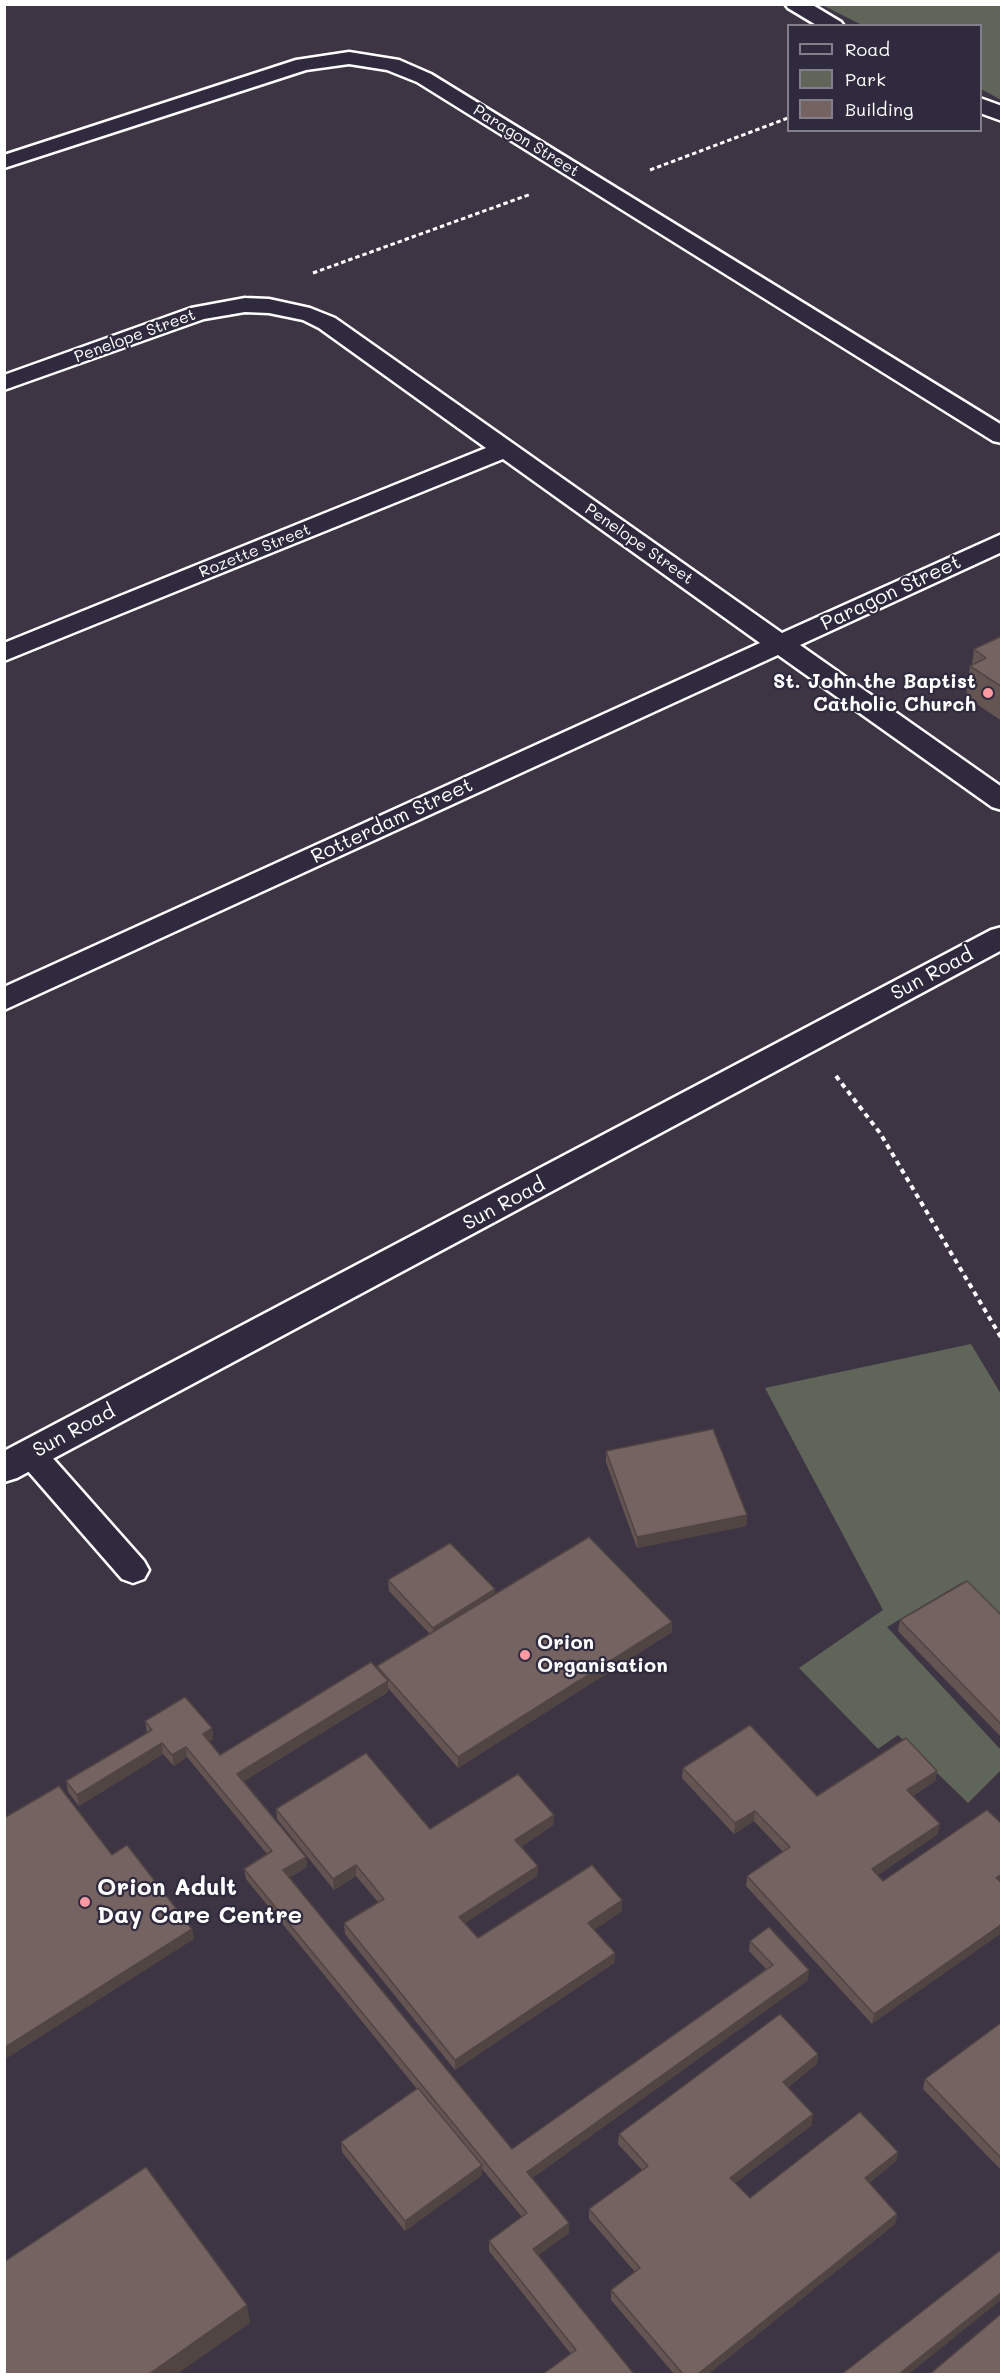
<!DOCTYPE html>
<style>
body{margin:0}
#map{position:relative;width:1006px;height:2379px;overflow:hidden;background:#3d3544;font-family:Mali,sans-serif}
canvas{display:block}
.frame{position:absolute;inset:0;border:6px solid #fff;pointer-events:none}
.legend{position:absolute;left:787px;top:24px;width:195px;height:108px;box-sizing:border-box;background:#2f2a3d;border:2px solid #827f8b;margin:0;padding:8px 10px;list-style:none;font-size:18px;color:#fff}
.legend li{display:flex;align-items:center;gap:12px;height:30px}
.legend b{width:30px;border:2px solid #827f8b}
</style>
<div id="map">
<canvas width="1006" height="2379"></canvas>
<div class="frame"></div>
<ul class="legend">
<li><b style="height:8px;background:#2f2a3d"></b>Road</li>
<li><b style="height:16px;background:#5f6558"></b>Park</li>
<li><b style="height:16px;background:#746361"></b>Building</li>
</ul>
</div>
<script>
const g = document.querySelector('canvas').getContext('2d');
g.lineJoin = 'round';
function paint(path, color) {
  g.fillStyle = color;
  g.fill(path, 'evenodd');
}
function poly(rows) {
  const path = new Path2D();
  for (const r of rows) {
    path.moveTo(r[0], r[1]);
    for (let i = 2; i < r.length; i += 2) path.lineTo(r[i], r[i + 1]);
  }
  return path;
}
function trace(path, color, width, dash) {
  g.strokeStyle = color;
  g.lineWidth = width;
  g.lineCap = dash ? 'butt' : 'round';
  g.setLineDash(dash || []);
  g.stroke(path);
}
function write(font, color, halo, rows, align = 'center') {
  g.font = font + ' Mali,sans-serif';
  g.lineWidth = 4.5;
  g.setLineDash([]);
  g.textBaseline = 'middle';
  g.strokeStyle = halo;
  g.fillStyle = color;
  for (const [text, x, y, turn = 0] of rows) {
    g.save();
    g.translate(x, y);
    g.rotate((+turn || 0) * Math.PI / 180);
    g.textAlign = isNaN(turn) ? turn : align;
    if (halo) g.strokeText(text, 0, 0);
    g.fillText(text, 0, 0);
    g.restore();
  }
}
const green = poly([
 [822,5,1001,5,1001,100,981,89,980,26,862,25],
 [971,1344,1001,1394,1001,1624,961,1583,887,1627,1001,1750,1001,1770,968,1803,898,1735,878,1749,799,1668,883,1610,765,1388]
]);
const pathFar1 = poly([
 [650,170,788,118],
 [313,273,531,194]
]);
const path = poly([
 [836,1076,880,1133,1002,1339]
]);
const lane = poly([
 [31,1442,42,1446,144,1561,149,1570,144,1579,133,1583,122,1579,20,1462,16,1454,20,1446,31,1442]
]);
const street = poly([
 [349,52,399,60,431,74,1002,425,1002,443,993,441,417,82,387,70,349,64,306,70,4,168,4,155,296,60,349,52],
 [245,298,269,299,310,308,335,318,782,633,1002,534,1002,552,800,645,1002,787,1002,810,992,807,778,655,4,1010,4,987,760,643,503,459,4,661,4,643,486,448,319,328,303,320,269,313,245,312,204,319,4,390,4,375,191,308,245,298],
 [1002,927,1002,950,17,1478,4,1482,4,1451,991,930,1002,927]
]);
const secondary = poly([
 [785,4,811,4,841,22,844,26,818,26,788,8,785,4],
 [980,98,1002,106,1002,121,980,113,980,98]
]);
const wall = poly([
 [1002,636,1002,721,966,697,970,666,972,665,974,649],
 [606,1451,747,1515,746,1526,637,1548,606,1462],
 [388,1580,495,1589,495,1594,672,1622,672,1632,458,1768,388,1688,388,1692,244,1781,306,1857,307,1867,289,1878,512,2149,766,1969,749,1951,750,1941,808,1980,532,2178,569,2223,569,2233,538,2255,634,2374,571,2354,489,2251,489,2241,522,2217,482,2169,482,2175,405,2231,342,2152,341,2142,417,2089,246,1879,244,1869,267,1854,187,1757,174,1766,163,1754,79,1806,68,1792,66,1781,147,1733,145,1721,212,1728,213,1739,209,1741,220,1755,377,1669,377,1666,430,1634,389,1591],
 [1002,1616,1002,1738,898,1631,900,1620],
 [683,1768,817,1796,937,1771,935,1781,913,1796,938,1834,877,1875,883,1881,987,1810,872,2024,746,1886,747,1876,783,1852,754,1821,734,1834,682,1778],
 [276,1809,430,1829,554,1815,553,1825,521,1847,538,1866,537,1876,465,1923,478,1938,622,1900,622,1911,594,1930,615,1953,614,1963,455,2070,345,1934,344,1923,378,1902,356,1876,334,1890,277,1819],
 [1002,2022,1002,2168,1000,2169,923,2089,925,2079],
 [818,2054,817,2064,788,2087,812,2125,735,2183,750,2198,898,2152,896,2161,869,2183,897,2214,895,2224,708,2374,674,2374,611,2300,611,2290,635,2272,589,2219,589,2209,642,2170,618,2144,619,2134]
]);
const shadedWall = poly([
 [747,1515,746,1526,637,1548,637,1537],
 [495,1589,495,1600,433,1638,433,1628],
 [672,1622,672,1632,458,1768,458,1757],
 [388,1681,388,1692,239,1784,237,1774],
 [212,1728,213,1739,204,1744,203,1734],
 [162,1743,163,1754,79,1806,77,1795],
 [186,1747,187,1757,174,1766,172,1755],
 [937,1771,935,1781,905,1801,907,1790],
 [755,1811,754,1821,734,1834,735,1823],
 [554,1815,553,1825,515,1851,515,1840],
 [940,1824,938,1834,871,1880,872,1869],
 [306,1857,307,1867,284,1881,283,1870],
 [356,1865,356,1876,334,1890,333,1879],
 [538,1866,537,1876,459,1927,459,1917],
 [1002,1874,1002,1883,996,1878],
 [622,1900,622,1911,588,1934,588,1923],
 [1002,1924,1002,1933,872,2024,874,2014],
 [192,1929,194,1939,4,2060,4,2048],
 [615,1953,614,1963,455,2070,455,2060],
 [809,1970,808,1980,527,2182,527,2172],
 [818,2054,817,2064,782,2092,783,2082],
 [813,2114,812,2125,729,2187,730,2178],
 [898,2152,896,2161,863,2188,865,2178],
 [482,2165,482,2175,405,2231,405,2221],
 [897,2214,895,2224,708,2374,698,2374],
 [569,2223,569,2233,533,2259,533,2249],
 [1002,2292,1002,2299,909,2374,899,2374],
 [247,2305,250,2323,177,2374,149,2374]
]);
const building = poly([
 [1002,636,1002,687,970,666,986,658,974,649,1002,636],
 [713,1429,747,1515,637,1537,606,1451,713,1429],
 [589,1537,672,1622,458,1757,377,1666,589,1537],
 [450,1543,495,1589,433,1628,388,1580,450,1543],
 [967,1581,1002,1616,1002,1725,900,1620,967,1581],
 [371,1662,388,1681,237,1774,306,1857,283,1870,512,2149,773,1965,750,1941,769,1927,809,1970,527,2172,569,2223,533,2249,634,2374,543,2374,576,2350,489,2241,527,2213,244,1869,272,1851,186,1747,172,1755,162,1743,77,1795,66,1781,152,1730,145,1721,185,1697,212,1728,203,1734,220,1755,371,1662],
 [750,1725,817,1796,906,1738,937,1771,907,1790,940,1824,872,1869,883,1881,987,1810,1002,1824,1002,1874,996,1878,1002,1883,1002,1924,874,2014,747,1876,790,1847,755,1811,735,1823,683,1768,750,1725],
 [366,1753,430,1829,518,1774,554,1815,515,1840,538,1866,459,1917,478,1938,592,1865,622,1900,588,1923,615,1953,455,2060,344,1923,384,1899,356,1865,333,1879,276,1809,366,1753],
 [59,1786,112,1855,127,1845,192,1929,4,2048,4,1818,59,1786],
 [780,2014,818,2054,783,2082,813,2114,730,2178,750,2198,860,2112,898,2152,865,2178,897,2214,698,2374,683,2374,611,2290,640,2268,589,2209,648,2166,619,2134,780,2014],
 [1002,2022,1002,2159,925,2079,1002,2022],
 [418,2088,482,2165,405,2221,341,2142,418,2088],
 [146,2167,247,2305,149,2374,4,2374,4,2262,146,2167],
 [1002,2249,1002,2292,899,2374,842,2374,1002,2249],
 [1002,2313,1002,2374,930,2374,1002,2313]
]);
const markers = [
 [988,693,6,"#ff9aa2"],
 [525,1655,6,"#ff9aa2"],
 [85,1902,6,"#ff9aa2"]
];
const farStreetnames = [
 ["Paragon Street",526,141,32],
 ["Penelope Street",135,336,-20],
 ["Penelope Street",639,544,35],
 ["Rozette Street",255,551,-22]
];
const streetNames = [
 ["Paragon Street",891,593,-25],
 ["Rotterdam Street",392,821,-25],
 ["Sun Road",932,974,-28],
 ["Sun Road",504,1204,-28],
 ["Sun Road",74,1431,-28]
];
const poiNames = [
 ["St. John the Baptist",976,682],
 ["Catholic Church",976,705],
 ["Orion",537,1643,"left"],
 ["Organisation",537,1666,"left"]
];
const nearPoinames = [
 ["Orion Adult",97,1888],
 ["Day Care Centre",97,1916]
];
paint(green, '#5f6558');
trace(lane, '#fff', 5);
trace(street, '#fff', 5);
trace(secondary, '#fff', 5);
trace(pathFar1, '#fff', 3, [4.5, 3]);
trace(path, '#fff', 4, [5, 4.5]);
paint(lane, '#2f2a3d');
paint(street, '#2f2a3d');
paint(secondary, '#2f2a3d');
paint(wall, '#645553');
paint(shadedWall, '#514544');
paint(building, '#746361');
trace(building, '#514544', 1.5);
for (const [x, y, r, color] of markers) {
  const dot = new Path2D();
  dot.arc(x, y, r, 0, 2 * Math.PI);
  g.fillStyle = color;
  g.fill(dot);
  trace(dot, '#2f2a3d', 2);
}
write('16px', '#fff', '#2f2a3d', farStreetnames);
write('20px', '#fff', '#2f2a3d', streetNames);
write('bold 20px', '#fff', '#2f2a3d', poiNames, 'right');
write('bold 24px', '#fff', '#2f2a3d', nearPoinames, 'left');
</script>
